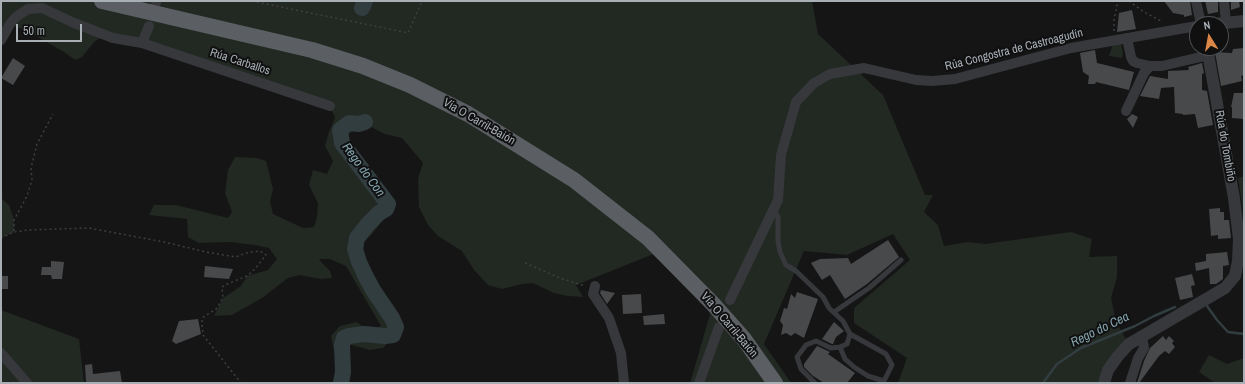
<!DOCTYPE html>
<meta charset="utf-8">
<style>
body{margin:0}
#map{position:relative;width:1245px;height:384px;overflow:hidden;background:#151516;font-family:"Archivo Narrow",sans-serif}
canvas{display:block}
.frame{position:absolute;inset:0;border:2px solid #a8afb5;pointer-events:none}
.north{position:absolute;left:1189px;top:16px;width:40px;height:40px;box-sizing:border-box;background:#101011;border:1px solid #4d5053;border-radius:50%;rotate:349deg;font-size:11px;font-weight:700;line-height:16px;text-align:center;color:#a8afb5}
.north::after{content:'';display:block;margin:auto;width:14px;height:18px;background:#dc8748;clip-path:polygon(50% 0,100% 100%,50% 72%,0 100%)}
.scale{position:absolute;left:16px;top:24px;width:66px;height:18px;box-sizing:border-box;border:2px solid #a8afb5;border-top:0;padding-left:5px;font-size:12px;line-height:14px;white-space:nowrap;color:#a8afb5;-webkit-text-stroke:3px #101011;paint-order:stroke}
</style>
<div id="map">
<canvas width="1245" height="384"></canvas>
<div class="frame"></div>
<div class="north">N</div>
<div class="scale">50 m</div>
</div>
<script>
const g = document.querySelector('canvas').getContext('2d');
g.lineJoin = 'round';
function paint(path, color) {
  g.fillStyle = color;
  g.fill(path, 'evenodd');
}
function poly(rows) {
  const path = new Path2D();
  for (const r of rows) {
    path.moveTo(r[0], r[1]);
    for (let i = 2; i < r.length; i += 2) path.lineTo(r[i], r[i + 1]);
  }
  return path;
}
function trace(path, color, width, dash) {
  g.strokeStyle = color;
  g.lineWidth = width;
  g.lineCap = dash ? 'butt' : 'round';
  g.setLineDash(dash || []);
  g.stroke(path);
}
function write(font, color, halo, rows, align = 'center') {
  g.font = font + ' "Archivo Narrow",sans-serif';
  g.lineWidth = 4;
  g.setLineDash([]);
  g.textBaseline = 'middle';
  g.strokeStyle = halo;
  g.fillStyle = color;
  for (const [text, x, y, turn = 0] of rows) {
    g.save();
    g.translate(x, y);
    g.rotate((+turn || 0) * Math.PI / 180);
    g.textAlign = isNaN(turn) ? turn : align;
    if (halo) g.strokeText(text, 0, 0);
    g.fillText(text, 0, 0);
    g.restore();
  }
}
const green = poly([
 [1,1,812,1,818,34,883,95,925,195,933,195,924,212,938,225,944,246,968,242,985,244,1071,232,1092,239,1089,257,1117,256,1117,277,1111,298,1116,322,1129,344,1104,383,898,383,907,358,854,323,854,308,910,260,893,234,847,255,804,251,764,344,791,383,690,383,713,304,661,251,576,285,583,297,568,296,554,293,533,283,522,284,502,289,488,285,474,270,462,251,438,236,428,225,419,207,418,179,423,163,402,138,385,134,371,127,355,128,346,131,348,142,390,201,391,210,372,234,362,244,364,255,370,272,400,319,401,331,383,348,370,350,348,344,347,383,336,383,337,366,331,336,340,326,357,322,363,327,373,329,381,326,346,266,330,259,319,259,322,263,330,271,332,278,321,279,299,275,288,278,262,298,232,315,214,316,223,298,241,286,247,276,268,270,277,259,269,248,255,245,230,242,199,243,188,237,187,219,149,215,154,205,176,205,228,218,232,212,225,193,228,170,235,157,257,158,266,161,273,189,270,202,273,214,303,228,314,227,317,217,318,203,309,185,313,170,327,174,333,161,325,146,329,132,335,118,330,106,142,43,100,38,94,42,82,57,75,60,64,52,29,32,10,24,1,40],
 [1121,43,1123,54,1122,58,1109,56,1113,44],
 [1244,176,1244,217,1238,178],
 [1,198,9,205,14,220,14,232,1,238],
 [1,310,79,339,84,383,1,383],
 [1209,355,1227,364,1244,358,1244,383,1215,383,1199,372]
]);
const stream = poly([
 [1207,306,1217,320,1228,332,1244,334],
 [1043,383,1057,364,1081,348,1135,326,1154,316,1175,307]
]);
const river = poly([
 [362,8,365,1],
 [341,383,343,372,342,345,344,338,349,336,364,334,385,336,393,335,396,327,392,318,373,290,365,275,359,262,355,249,357,238,368,224,379,213,386,209,388,204,342,143,340,130,349,123,359,124,365,122]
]);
const building = poly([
 [1164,1,1190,1,1192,15,1184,17,1184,15,1173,13],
 [1205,1,1218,1,1218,12,1208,14],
 [1231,1,1239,1,1240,7,1231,10],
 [1132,10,1136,29,1117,32,1119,13],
 [1244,48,1244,75,1241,76,1242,81,1221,86,1215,52,1232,53,1233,49],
 [1095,50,1097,63,1134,72,1129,90,1096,82,1095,84,1088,84,1089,76,1083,72,1080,53],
 [13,58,25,66,13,85,1,78],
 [1202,63,1204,73,1202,74,1202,90,1207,91,1213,125,1198,128,1195,114,1183,115,1183,114,1175,113,1174,87,1161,88,1159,99,1140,96,1150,76,1168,79,1168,71,1189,70,1188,67],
 [1234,93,1244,93,1244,119,1232,118,1232,107,1231,107],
 [1132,114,1138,117,1133,128,1127,119],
 [1220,208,1220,212,1224,212,1224,220,1229,220,1231,238,1218,239,1218,235,1211,236,1209,209],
 [888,240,899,257,867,284,845,299,830,275,822,280,811,263,820,259,848,258,851,264],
 [1227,252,1229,265,1223,266,1223,279,1216,284,1210,284,1209,268,1196,271,1195,263,1206,261,1206,254],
 [51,261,64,262,62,279,52,279,51,275,41,275,42,267,51,267],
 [205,266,233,269,229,279,204,277],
 [1192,274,1195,285,1191,286,1193,297,1180,300,1175,278],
 [1,276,8,276,8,289,1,289],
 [601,290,615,293,607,304,600,293],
 [797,292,818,299,804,338,795,333,791,336,786,333,781,335,783,325,780,321,784,308,787,309,791,294,795,298],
 [641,294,642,313,623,314,622,295],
 [664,314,665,324,644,325,643,316],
 [198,319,201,334,176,344,172,341,179,321],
 [834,322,844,331,836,337,833,344,832,344,822,339],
 [1163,336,1166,340,1169,336,1174,341,1172,343,1175,347,1169,354,1165,351,1159,356,1139,383,1137,383,1144,361,1150,348],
 [817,346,830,352,828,354,855,373,847,383,824,383,813,376,804,367,804,364],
 [92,364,93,374,120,371,122,383,86,383,85,365]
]);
const path = poly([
 [252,1,408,33,422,1],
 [1129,1,1144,12,1163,22],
 [1114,31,1114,20,1118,1],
 [14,231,14,220,27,196,32,180,31,168,37,144,53,114],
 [1,238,14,232,28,230,89,228,164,242,206,252,236,257,246,253,260,251,266,255,255,269,247,276,227,284,222,287,223,298,216,309,202,318,202,323,203,335,241,383],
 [525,263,560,278,585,286]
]);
const service = poly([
 [774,210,778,217,778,241,780,252,786,265,796,271,823,297,829,308,843,321,850,334,886,354,892,365,884,381,880,383],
 [834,312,869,288,901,260],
 [840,347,845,359,854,367,868,376,884,381],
 [815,383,801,369,797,357,806,345,816,341,831,348,840,347,847,344,850,334]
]);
const minor = poly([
 [156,1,156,3],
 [1196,1,1201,24],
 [1224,1,1226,23],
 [1127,38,1131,57,1133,61,1137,63,1150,66,1162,66,1209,55],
 [1,40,10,24,16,17,28,9,42,8,74,23,113,38,142,43,149,26],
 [142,43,330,106],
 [1126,111,1144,73,1150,66],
 [595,286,593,294,609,318,621,353,624,383],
 [730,300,778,200,781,155,796,102,814,83,830,74,864,68,916,80,932,81,955,79,1071,48,1197,26],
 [1,353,27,383],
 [699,383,719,327],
 [1130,383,1138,358,1144,348,1143,342,1141,336]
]);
const tertiary = poly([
 [1215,24,1244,21],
 [1104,383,1108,370,1118,356,1129,344,1225,288,1235,276,1238,261,1239,239,1234,198,1207,48]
]);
const trunk = poly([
 [102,1,312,50,363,66,410,85,468,114,574,180,648,238,713,304,744,339,775,383]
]);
const streetNames = [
 ["Rúa Congostra de Castroagudín",1014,50,-14],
 ["Rúa Carballos",240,62,18],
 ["Vía O Carril-Baión",479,122,30],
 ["Rúa do Tombiño",1225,146,80],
 ["Vía O Carril-Baión",729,325,50]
];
const waterNames = [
 ["Rego do Con",363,170,54],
 ["Rego do Cea",1100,330,-26]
];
paint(green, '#222822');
trace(stream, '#323d40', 2.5);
trace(river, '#323d40', 16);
paint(building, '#47494b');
trace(path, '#3d3f42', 1.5, [2, 3]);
trace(service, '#36383b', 5);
trace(minor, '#36383b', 10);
trace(tertiary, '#36383b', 12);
trace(trunk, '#5b5e62', 16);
write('12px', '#a8afb5', '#101011', streetNames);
write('italic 13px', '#83a3ac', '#101011', waterNames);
</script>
